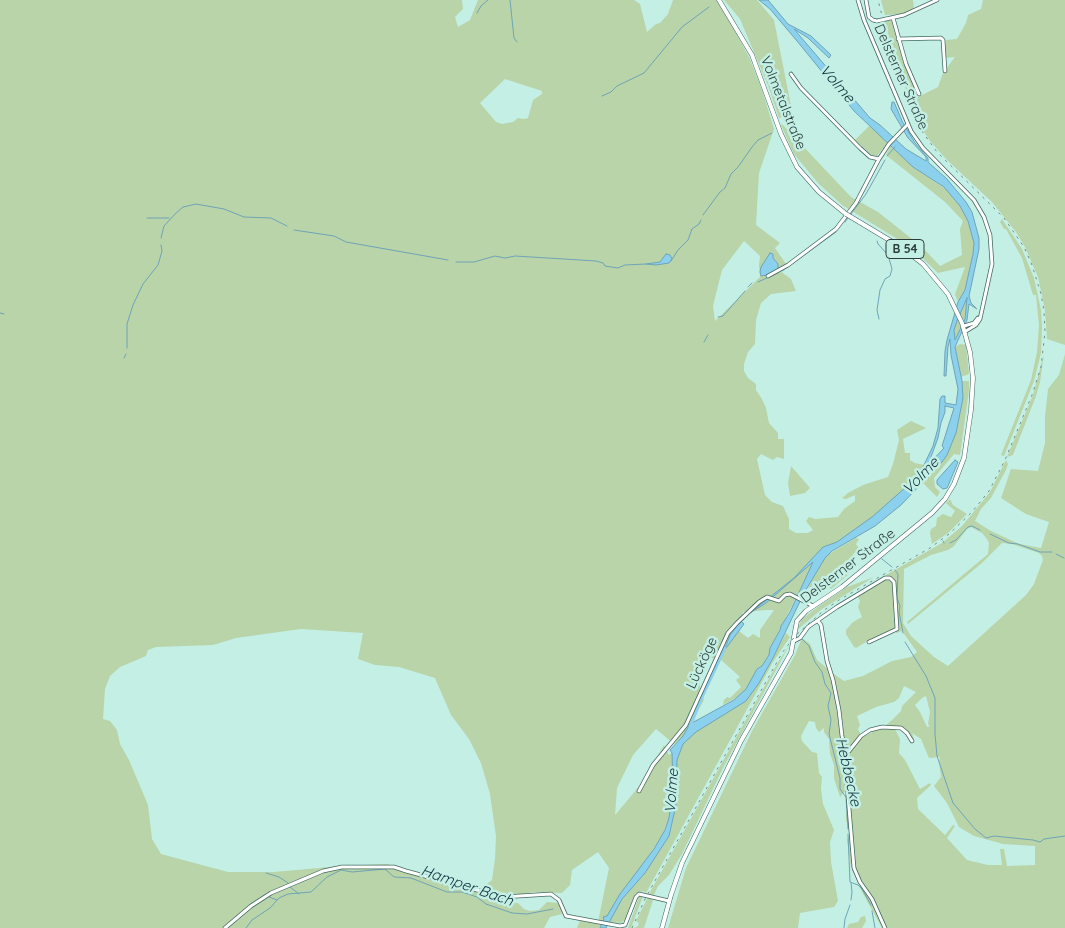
<!DOCTYPE html>
<meta charset="utf-8">
<style>
body{margin:0}
canvas{display:block;background:#c3efe5}
</style>
<canvas width="1065" height="928"></canvas>
<script>
const g = document.querySelector('canvas').getContext('2d');
g.lineJoin = 'round';
function paint(path, color) {
  g.fillStyle = color;
  g.fill(path, 'evenodd');
}
function poly(rows) {
  const path = new Path2D();
  for (const r of rows) {
    path.moveTo(r[0], r[1]);
    for (let i = 2; i < r.length; i += 2) path.lineTo(r[i], r[i + 1]);
  }
  return path;
}
function trace(path, color, width, dash) {
  g.strokeStyle = color;
  g.lineWidth = width;
  g.lineCap = dash ? 'butt' : 'round';
  g.setLineDash(dash || []);
  g.stroke(path);
}
function write(font, color, halo, rows, align = 'center') {
  g.font = font + ' Quicksand,sans-serif';
  g.lineWidth = 5;
  g.setLineDash([]);
  g.textBaseline = 'middle';
  g.strokeStyle = halo;
  g.fillStyle = color;
  for (const [text, x, y, turn = 0] of rows) {
    g.save();
    g.translate(x, y);
    g.rotate((+turn || 0) * Math.PI / 180);
    g.textAlign = isNaN(turn) ? turn : align;
    if (halo) g.strokeText(text, 0, 0);
    g.fillText(text, 0, 0);
    g.restore();
  }
}
const green = poly([
 [0,0,462,0,463,9,455,17,458,27,470,20,478,0,634,0,640,4,647,32,656,24,660,23,668,14,673,0,718,0,750,59,762,90,774,129,759,173,756,225,780,243,775,248,786,264,780,271,791,279,796,291,771,294,761,303,756,320,755,344,748,352,744,364,744,371,748,378,756,384,756,390,762,399,766,408,769,423,778,433,778,439,784,439,784,459,777,457,773,460,761,454,757,459,765,495,772,502,783,506,789,519,789,529,796,533,808,533,813,530,806,521,809,517,815,519,838,517,844,509,855,501,855,495,846,499,842,498,848,493,863,485,888,477,893,464,899,440,897,430,911,421,926,428,903,439,905,453,910,453,910,460,915,463,924,465,907,487,884,509,837,542,823,547,812,560,814,561,811,569,770,648,769,655,762,666,757,669,746,689,739,696,723,705,724,700,727,697,730,698,741,687,736,680,740,677,720,659,711,658,697,676,704,700,683,736,674,744,656,729,633,755,617,788,615,815,642,783,664,745,669,755,672,753,673,786,669,818,662,836,640,869,621,894,601,928,577,928,580,920,598,922,609,868,598,852,572,870,570,885,562,893,535,892,503,897,500,903,518,903,524,909,530,911,539,910,547,902,560,903,562,914,550,917,544,928,0,928],
 [505,79,542,91,542,94,533,100,528,118,524,119,518,118,513,122,502,124,496,122,480,103],
 [744,241,760,256,759,265,760,277,715,321,713,306,722,270],
 [773,253,773,258,778,268,760,275],
 [766,610,774,610,760,630,760,638,753,634,748,638,739,631,725,649,730,635,741,621,743,612],
 [301,629,363,633,358,659,375,665,399,667,435,678,451,715,469,739,481,763,490,794,496,836,495,859,492,880,480,890,387,864,341,866,274,872,228,872,161,854,152,839,148,805,129,760,120,744,117,730,110,721,103,719,105,689,110,676,120,667,146,656,148,650,156,647,213,645,236,638],
 [724,0,757,0,774,20,792,111,780,118,779,118,769,88,740,19],
 [881,0,913,0,914,9,902,14,885,15],
 [983,0,1065,0,1065,345,1047,339,1045,310,1038,277,1025,247,1016,232,992,202,947,160,930,141,922,129,895,62,885,21,893,21,903,61,918,97,938,87,943,73,955,57,944,58,946,40,957,39,966,23,968,15,981,9],
 [782,124,851,197,878,212,922,247,940,266,962,255,960,229,963,221,945,202,886,155,891,145,913,167,947,190,960,206,968,221,974,243,973,254,965,290,958,302,955,294,965,267,938,273,912,248,842,205,818,183,794,154,781,125],
 [869,126,888,142,877,156,872,155,855,140],
 [1002,219,1022,249,1034,278,1041,310,1042,326,1041,353,1034,381,1004,456,1001,455,1031,380,1037,352,1039,325,1036,295,1033,295,1022,258,1006,229,1004,229,1000,222],
 [967,298,965,319,955,340,954,330,957,321],
 [960,344,966,345,969,374,961,377,955,347],
 [1044,354,1040,382,1036,396,1013,455,1007,457,1033,395],
 [1065,354,1065,928,882,928,861,890,851,867,847,840,850,833,846,820,846,790,840,797,834,778,834,765,830,754,829,739,824,732,824,728,819,732,816,728,815,722,809,721,801,736,802,741,812,752,817,753,819,773,822,777,821,789,823,804,834,830,830,842,831,862,838,901,834,907,800,913,798,928,668,928,686,868,752,731,795,655,802,638,810,644,817,660,828,669,832,681,843,749,845,754,850,753,862,737,885,726,892,720,901,711,902,706,916,692,904,686,899,698,894,702,876,707,857,716,860,725,858,729,861,735,847,751,843,736,842,719,835,680,831,672,844,681,863,676,892,661,911,657,917,652,902,631,896,633,896,631,866,642,856,648,854,647,846,634,846,630,853,622,862,617,858,607,860,601,857,595,885,579,886,575,942,543,962,526,990,492,1006,460,1008,464,1006,470,991,498,981,509,975,521,991,531,1019,544,1041,548,1049,522,1026,514,1001,498,1011,469,1038,471,1045,443,1045,417,1048,389,1059,375],
 [971,527,982,533,987,539,989,543,988,554,907,622,908,624,982,563,1002,543,1012,544,1039,553,1042,556,1043,560,1034,584,1026,595,948,666,934,657,911,636,903,623,904,569,931,555,948,550,954,546,967,529],
 [926,696,930,712,928,724,930,726,927,727,920,712,915,705,922,698],
 [894,727,901,729,912,741,914,739,912,733,921,739,929,758,940,757,939,761,941,777,934,786,947,803,959,827,974,836,1003,844,1035,846,1035,865,1007,866,1004,849,1000,849,1002,865,988,865,967,860,947,838,955,826,953,825,945,835,918,809,917,798,931,785,930,783,920,789,905,760,899,753,900,739],
 [962,381,969,381,969,390,960,455,954,454,934,478,935,487,940,492,937,497,922,482,942,462,950,448,956,432,963,398],
 [791,466,810,488,805,493,790,496,788,483],
 [950,499,953,505,967,514,948,533,932,544,930,533,931,529,936,526,937,518,943,514,951,517,955,511,946,503],
 [856,538,859,539,856,544,859,549,853,554,855,557,845,566,849,574,831,589,822,583,808,588,822,561,829,554],
 [874,577,822,609,797,630,802,619,819,606,847,587],
 [786,633,790,637,773,662,646,893,643,891,635,894,626,919,621,923,609,922,622,899,645,873,669,836,676,805,677,760,683,744,696,732,746,701,763,676],
 [790,644,723,768,682,854,669,875,658,886,654,895,649,894,777,664],
 [643,896,631,928,628,928,639,897],
 [648,897,653,900,644,928,634,928,638,926,639,923,636,921],
 [865,916,866,921,862,928,847,928,849,924,858,922,861,917]
]);
const water = poly([
 [759,0,768,0,788,24,811,36,831,55,829,58,808,38,794,29,870,118,880,125,906,149,926,161,926,157,908,138,891,109,892,102,894,102,903,123,915,143,928,158,928,162,947,179,966,202,972,212,979,238,979,249,969,296,971,303,977,309,969,304,967,320,955,347,962,381,963,398,956,433,947,455,942,462,901,505,875,526,832,551,825,558,804,593,773,658,759,683,746,701,696,732,683,744,677,760,676,805,669,836,645,873,622,899,606,928,600,928,604,919,603,917,607,916,620,894,654,849,665,830,669,818,673,786,672,753,670,750,683,736,690,724,734,700,746,689,757,669,762,666,769,655,770,648,780,630,781,626,790,612,813,562,766,603,750,613,794,578,823,547,837,542,872,517,906,487,924,465,933,446,938,428,940,399,942,396,945,396,945,403,956,405,958,389,951,355,950,339,948,347,946,376,944,376,945,351,947,340,958,302,965,290,973,254,974,243,968,221,960,206,944,187,913,167,854,111,797,41,770,9,759,0],
 [967,298,965,319,955,340,954,330,957,321,967,298],
 [945,406,954,408,942,446,944,448,928,465,938,438,941,423,945,412,945,406],
 [770,253,773,254,773,258,778,264,778,270,768,275,761,276,760,272,761,267,770,253],
 [666,254,670,255,672,259,669,263,656,265,646,264,660,262,666,254],
 [955,460,958,462,948,486,947,488,943,489,937,484,937,480,955,460],
 [741,621,744,624,724,651,730,635,741,621]
]);
const stream = poly([
 [510,0,514,38,517,42],
 [477,13,481,6,488,0],
 [602,96,611,92,617,86,644,73,682,27,709,7],
 [887,156,895,147],
 [703,215,720,192,725,188,731,174,738,167,752,147,758,140,772,133],
 [147,218,169,218],
 [845,222,866,194,885,160],
 [294,230,334,236,346,242,448,260],
 [161,238,164,226,176,213,183,207,196,204,224,209,244,217,271,218,287,226],
 [877,241,878,244,888,255,892,269,890,276,885,279,880,290,877,310,879,319],
 [671,261,678,250,688,240,692,229,699,224,701,220],
 [456,262,474,262,495,256,505,258,515,256,596,261,603,263,605,266,618,268,625,265,646,264],
 [782,271,836,232],
 [758,282,778,273],
 [748,287,752,283],
 [0,313,4,314],
 [718,317,723,316,745,291],
 [704,342,708,335],
 [127,348,127,324,133,305,143,284,158,265,162,251,161,245],
 [124,358,126,354],
 [990,534,1009,543,1018,544,1040,552,1052,552],
 [943,541,944,543],
 [950,543,956,540,968,527,972,526,980,530],
 [1056,554,1064,558],
 [882,559,892,567],
 [895,570,898,574,897,598,900,606,899,612,903,633],
 [802,639,809,646,815,662,822,672,825,684,831,693,828,706,831,720,829,734,840,778,840,789,846,797,848,829],
 [905,642,926,676,935,698,935,734,937,756,953,803,975,829,986,838,994,836,1033,840,1040,842,1044,839,1065,836],
 [848,834,850,882,858,885,862,889,871,905],
 [266,873,279,877,288,883],
 [851,883,852,892,851,900],
 [290,887,299,894],
 [269,897,277,900],
 [872,911,875,928],
 [246,928,252,920,270,908,279,898,288,894,311,892,327,877,341,870,352,872,385,869,394,877,411,878,447,892,462,892,477,897,486,904,512,913,527,914,553,909],
 [844,928,845,919,850,905]
]);
const canal = poly([
 [690,727,702,697,725,648]
]);
const minor = poly([
 [858,0,864,20,911,131,923,148,974,200,984,217,990,235,992,264,980,319,976,325,966,331],
 [866,0,869,17,873,20,877,21],
 [893,18,906,64,919,94],
 [886,19,904,15,937,0],
 [898,39,941,38,943,40,945,71],
 [791,74,801,88,860,148,870,157,879,159],
 [768,276,788,265,836,229,856,203,879,159,889,144,908,124],
 [964,326,974,323,978,318],
 [818,621,821,625,827,661,833,680,839,710,842,736,846,752,847,784,854,868,860,882,872,899,885,928],
 [794,641,800,638,808,627,837,607,885,578,890,578,894,582,897,629,869,642],
 [846,752,849,751,861,736,870,730,882,727,901,728,907,733,912,741],
 [639,791,653,765,686,725,728,633,737,623,759,602,767,597,779,601,785,595,790,594,813,606],
 [225,928,251,906,271,893,323,871,342,867,394,867,406,871,503,897,551,894,559,900,566,916,620,926,625,925,636,897,639,894,669,901]
]);
const major = poly([
 [719,0,752,55,781,134,797,167,819,192,846,214],
 [662,928,671,895,682,863,741,741,791,653,797,621,806,611,842,587,932,513,945,499,954,484,964,458,971,410,973,378,970,352,962,323,948,294,923,264,901,247,851,217]
]);
const rail = poly([
 [632,928,646,897,782,653,796,635,823,611,839,600,930,548,949,534,972,512,989,491,1005,460,1032,395,1041,367,1045,332,1044,311,1041,294,1032,265,1024,247,1004,218,937,152,921,130,898,78,878,0]
]);
const minorBridge = poly([
 [877,21,886,19]
]);
const majorBridge = poly([
 [846,214,851,217]
]);
const shields = [
 [905,249,38]
];
const shieldNames = [
 ["B 54",905,249]
];
const streetNames = [
 ["Delsterner Straße",901,77,66],
 ["Volmetalstraße",783,103,68],
 ["Delsterner Straße",848,566,-37],
 ["Lücköge",702,663,-65]
];
const waterNames = [
 ["Volme",837,84,49],
 ["Volme",921,476,-46],
 ["Hebbecke",848,772,77],
 ["Volme",672,791,-86],
 ["Hamper Bach",467,886,19]
];
paint(green, '#b9d4a9');
paint(water, '#8bd0ec');
trace(water, '#6ea4b6', 1);
trace(stream, '#6ea4b6', 1);
trace(canal, '#8bd0ec', 3);
trace(minor, '#426961', 4.5);
trace(major, '#426961', 5);
trace(minor, '#fff', 3);
trace(major, '#fff', 4);
trace(rail, '#718f88', 1, [2.5, 5]);
trace(minorBridge, '#426961', 4.5, []);
trace(majorBridge, '#426961', 5, []);
trace(minorBridge, '#fff', 3);
trace(majorBridge, '#fff', 4);
for (const [x, y, w] of shields) {
  const box = new Path2D();
  box.roundRect(x - w / 2, y - 9.5, w, 19, 4);
  g.fillStyle = '#c3efe5';
  g.fill(box);
  trace(box, '#2b3d39', 1);
}
write('bold 12px', '#2b3d39', null, shieldNames);
write('14px', '#2b3d39', '#c3efe5', streetNames);
write('italic 15px', '#11323e', '#c3efe5', waterNames);
</script>
